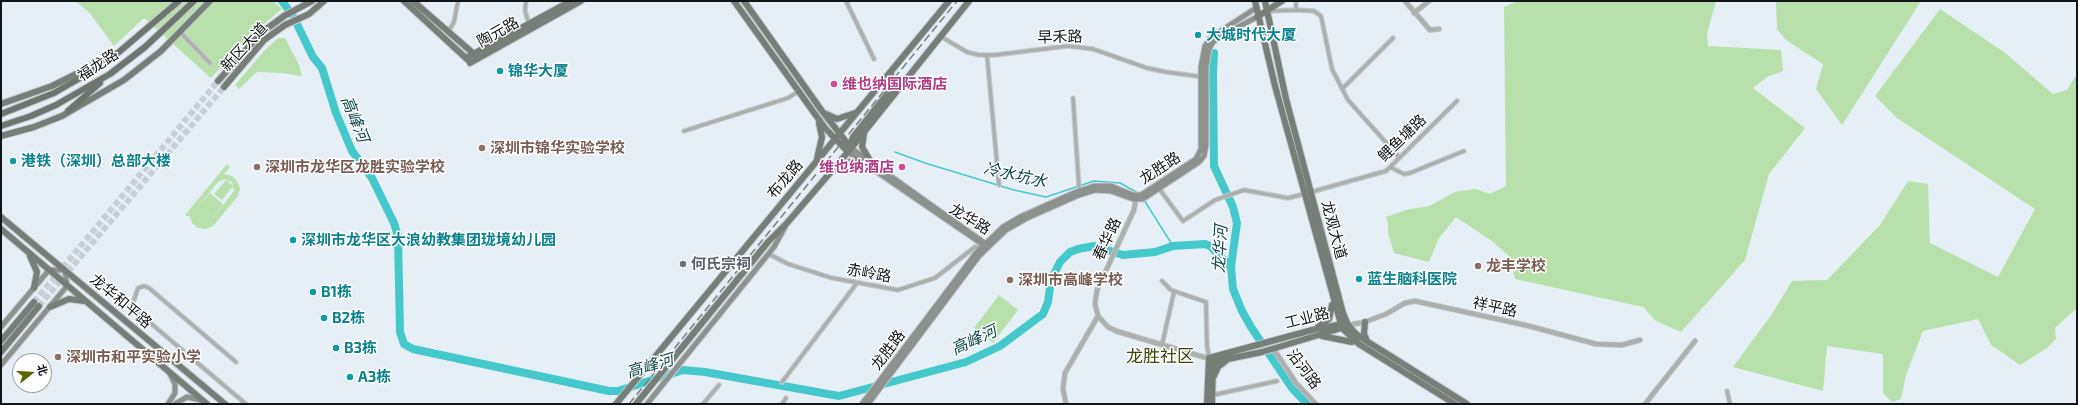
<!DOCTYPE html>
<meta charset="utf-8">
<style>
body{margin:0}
#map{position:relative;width:2078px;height:405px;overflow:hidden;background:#e7eff6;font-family:"Exo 2","Noto Sans SC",sans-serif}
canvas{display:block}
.frame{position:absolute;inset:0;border:2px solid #121517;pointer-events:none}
.north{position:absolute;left:12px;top:353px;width:40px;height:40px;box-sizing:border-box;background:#fff;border:1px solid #a0a1a2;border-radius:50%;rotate:73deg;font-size:11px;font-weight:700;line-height:16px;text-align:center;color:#121517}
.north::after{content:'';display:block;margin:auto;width:14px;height:18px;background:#5a6506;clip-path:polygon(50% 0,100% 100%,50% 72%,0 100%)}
</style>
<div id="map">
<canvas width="2078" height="405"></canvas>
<div class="frame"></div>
<div class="north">北</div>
</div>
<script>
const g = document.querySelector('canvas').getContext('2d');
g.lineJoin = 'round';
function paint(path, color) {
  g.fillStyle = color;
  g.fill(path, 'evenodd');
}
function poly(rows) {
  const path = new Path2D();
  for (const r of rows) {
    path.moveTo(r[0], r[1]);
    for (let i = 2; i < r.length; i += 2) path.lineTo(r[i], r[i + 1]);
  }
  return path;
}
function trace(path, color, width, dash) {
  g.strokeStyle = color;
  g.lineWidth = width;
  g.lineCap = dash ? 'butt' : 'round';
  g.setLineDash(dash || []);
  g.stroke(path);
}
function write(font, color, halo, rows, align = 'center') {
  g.font = font + ' "Exo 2","Noto Sans SC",sans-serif';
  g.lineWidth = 3;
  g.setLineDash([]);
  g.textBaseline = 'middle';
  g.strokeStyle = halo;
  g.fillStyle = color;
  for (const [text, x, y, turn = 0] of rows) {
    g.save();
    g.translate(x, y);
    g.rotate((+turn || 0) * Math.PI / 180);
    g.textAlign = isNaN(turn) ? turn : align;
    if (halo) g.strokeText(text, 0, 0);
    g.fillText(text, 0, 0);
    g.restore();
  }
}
const green = poly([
 [75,1,273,1,282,9,246,39,211,78,144,18,114,46,89,12],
 [1518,1,1716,1,1707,34,1708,46,1781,50,1783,71,1767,77,1753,88,1805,128,1769,174,1745,260,1681,332,1656,321,1643,307,1515,279,1510,257,1492,241,1456,217,1439,238,1429,262,1394,253,1388,233,1388,224,1386,217,1406,210,1429,206,1455,192,1475,189,1490,194,1506,186,1504,7],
 [1776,1,1921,1,1842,125,1816,89,1823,64,1786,40,1777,29],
 [1940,9,2004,52,2053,94,2067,90,2077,74,2077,308,2055,328,2056,339,2047,348,2020,365,1991,345,1978,319,1923,331,1906,375,1901,399,1892,402,1883,393,1883,354,1827,346,1823,391,1733,367,1772,314,1792,281,1827,280,1880,225,1908,181,1928,184,1930,243,1998,277,2035,209,1897,118,1875,96],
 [278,38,285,38,299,65,302,76,282,73,257,72,239,89,235,85,264,51],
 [227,164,230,167,224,174,232,176,237,181,240,188,238,196,213,226,206,229,198,228,192,223,190,217,185,215],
 [225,179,232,182,234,191,209,223,223,204,210,193,194,212,218,182],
 [226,180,233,186,222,200,214,194],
 [999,295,1018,310,993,343,974,328]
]);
const stream = poly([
 [895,152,925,163,1014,190,1046,197,1094,181,1120,183,1138,193],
 [1144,200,1173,246]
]);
const river = poly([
 [282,1,293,16,313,57,322,68,336,113,352,151,372,178,394,223,398,236,400,332,404,344,413,349,609,391,618,391,683,370,705,372,839,396,966,362,1000,346,1043,314,1048,302,1051,280,1060,262,1070,252,1078,249,1094,246,1123,255,1155,252,1173,246,1205,244,1210,246,1231,267],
 [1214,53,1213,74,1214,166,1233,207,1237,223,1231,267,1233,289,1242,311,1251,327,1292,388,1307,404]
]);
const primaryTunnel = poly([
 [34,302,218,81],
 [39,306,224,87]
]);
const minor = poly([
 [526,1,525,11,529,24],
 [846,1,874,59],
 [1296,10,1314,11,1321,16,1332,69,1348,100,1399,157],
 [1268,11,1296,10,1296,1],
 [180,32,210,63],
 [448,32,454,22,458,1],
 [940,36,967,52,979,55,995,55,1068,46,1093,49,1147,68,1166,72,1203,77],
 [987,55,999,185],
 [1342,89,1393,38],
 [1073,98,1079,187],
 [684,131,788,98,799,91],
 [1390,167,1404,174,1410,173,1464,151],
 [1158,187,1183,221,1215,200,1244,190,1288,198,1304,194],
 [1311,192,1386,171,1457,101],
 [769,254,788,264,832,278,898,290,935,278,975,247,982,246],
 [1162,281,1171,290,1206,302,1207,345,1209,358],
 [1162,345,1174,292],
 [236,362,149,288,144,286,138,288,133,303,135,310,246,404],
 [782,382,857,283],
 [1727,391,1730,404],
 [1213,395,1277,381],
 [703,404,719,385],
 [782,404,786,398]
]);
const tertiary = poly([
 [1405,1,1430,30,1439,29],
 [1414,13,1429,1],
 [1136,197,1134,210,1097,290,1095,304,1098,316,1108,327,1116,331,1210,359],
 [1348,325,1365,322,1386,314,1405,303,1415,301,1529,326,1596,344,1622,345,1640,340],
 [1273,348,1296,383,1316,404],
 [1066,404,1063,389,1065,373,1098,316],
 [1645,404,1695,341]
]);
const secondary = poly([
 [851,148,986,244],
 [848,152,985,246],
 [1,327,49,270,65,270,67,286,1,365],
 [168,404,175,393,175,384,170,374],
 [175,404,187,397,201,400],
 [647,404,774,247,785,227],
 [862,404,976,253,1003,227,1020,217,1076,192,1094,186,1111,186,1133,195,1141,195,1196,159,1201,149,1201,67,1205,46,1210,38,1256,8],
 [868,404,979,256,1006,230,1027,218,1079,195,1095,190,1111,191,1133,199,1143,199,1199,162,1204,156,1206,145,1206,67,1209,49,1213,42,1221,36,1257,17]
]);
const primary = poly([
 [404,1,468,60],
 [413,1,474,54],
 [734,1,825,128,848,152],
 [744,1,822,111,851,148],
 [1255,1,1275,86,1342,328,1359,344,1455,404],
 [1265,1,1286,99,1343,313,1348,325,1356,334,1368,342,1467,404],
 [1257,17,1282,1],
 [466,58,571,1],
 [470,63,581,1],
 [218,81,261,33,284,16,312,1],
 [224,87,264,40,285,25,309,14,324,1],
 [1,104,52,86,102,61],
 [826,114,837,119,855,113],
 [864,133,862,147,871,162],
 [1,136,34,127,62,116,124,80,161,51,210,1],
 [849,149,853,137,890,90,891,72],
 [817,159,822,137,819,123],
 [834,170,852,161,859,160],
 [1,217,225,404],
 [1,229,207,404],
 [30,256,37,272,34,288],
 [50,307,69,299,84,301],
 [1365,322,1364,334,1367,341],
 [1318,327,1329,319,1332,305],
 [1322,336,1352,342],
 [1,341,34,302],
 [1,352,39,306],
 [1214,376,1218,367,1227,360],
 [616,404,949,1],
 [636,404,768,242,787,223,848,152,969,1],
 [1207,404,1209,358,1316,329,1343,324],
 [1212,404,1213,362,1262,352,1345,327]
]);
const trunk = poly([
 [68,111,100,83],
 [1,114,54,93,87,74,119,52,179,1],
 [1,126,31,116,56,105,110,74,145,47,194,1]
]);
const rail = poly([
 [629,404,957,1]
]);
const markers = [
 [1198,35,4,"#0f9aa8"],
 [500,71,4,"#0f9aa8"],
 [834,84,4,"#d1479c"],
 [482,148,4,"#8d6e63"],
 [13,161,4,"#0f9aa8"],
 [257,167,4,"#8d6e63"],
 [902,167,4,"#d1479c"],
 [293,240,4,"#0f9aa8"],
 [683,264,4,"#6b7280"],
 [1478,266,4,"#8d6e63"],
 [1359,279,4,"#0f9aa8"],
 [1010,280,4,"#8d6e63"],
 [313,292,4,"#0f9aa8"],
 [324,318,4,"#0f9aa8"],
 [336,348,4,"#0f9aa8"],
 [58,357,4,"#8d6e63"],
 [350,377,4,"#0f9aa8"]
];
const streetNames = [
 ["陶元路",498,32,-29],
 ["早禾路",1060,37,-1],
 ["新区大道",244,47,-47],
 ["福龙路",98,65,-33],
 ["鲤鱼塘路",1402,138,-44],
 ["龙胜路",1160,168,-33],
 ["布龙路",785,179,-50],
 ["龙华路",970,219,31],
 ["龙观大道",1334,230,75],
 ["春华路",1107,239,-65],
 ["赤岭路",869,273,10],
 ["龙华和平路",121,301,40],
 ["祥平路",1495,307,12],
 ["工业路",1307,318,-14],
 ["龙胜路",888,350,-53],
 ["沿河路",1304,369,53]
];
const cultureNames = [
 ["大城时代大厦",1206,35],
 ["锦华大厦",508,71],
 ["港铁（深圳）总部大楼",21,161],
 ["深圳市龙华区大浪幼教集团珑境幼儿园",301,240],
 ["蓝生脑科医院",1367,279],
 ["B1栋",321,292],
 ["B2栋",332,318],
 ["B3栋",344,348],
 ["A3栋",358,377]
];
const hotelNames = [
 ["维也纳国际酒店",842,84],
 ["维也纳酒店",894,167,"right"]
];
const educationNames = [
 ["深圳市锦华实验学校",490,148],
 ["深圳市龙华区龙胜实验学校",265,167],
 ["龙丰学校",1486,266],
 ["深圳市高峰学校",1018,280],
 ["深圳市和平实验小学",66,357]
];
const worshipNames = [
 ["何氏宗祠",691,264]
];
const waterNames = [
 ["高峰河",355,119,68],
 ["冷水坑水",1015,175,13],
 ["龙华河",1220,249,-87],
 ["高峰河",974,340,-25],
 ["高峰河",650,366,-17]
];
const quarterNames = [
 ["龙胜社区",1160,356]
];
paint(green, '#b7e0aa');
trace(stream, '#45c8cc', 1.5);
trace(river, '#45c8cc', 8);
trace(primaryTunnel, '#c7ced5', 6, [6, 3]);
trace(minor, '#c5ccd2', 5.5);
trace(tertiary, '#c5ccd2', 6);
trace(secondary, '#c5ccd2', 7);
trace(primary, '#c5ccd2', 8);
trace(trunk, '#c5ccd2', 8);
trace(minor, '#adb0ad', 3.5);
trace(tertiary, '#adb0ad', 4.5);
trace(secondary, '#8e928e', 5);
trace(primary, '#777d77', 6);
trace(trunk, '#6e746e', 6);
trace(rail, '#797f83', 1.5, [8, 4]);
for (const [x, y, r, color] of markers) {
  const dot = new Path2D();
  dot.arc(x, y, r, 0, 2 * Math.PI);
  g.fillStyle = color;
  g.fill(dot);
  trace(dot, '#fff', 1.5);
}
write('15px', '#121517', '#fff', streetNames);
write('bold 15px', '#0d838f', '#fff', cultureNames, 'left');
write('bold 15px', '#b23c85', '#fff', hotelNames, 'left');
write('bold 15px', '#785e54', '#fff', educationNames, 'left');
write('bold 15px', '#5b616d', '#fff', worshipNames, 'left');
write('italic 16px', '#0f494b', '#fff', waterNames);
write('17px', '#3b4305', '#fff', quarterNames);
</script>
